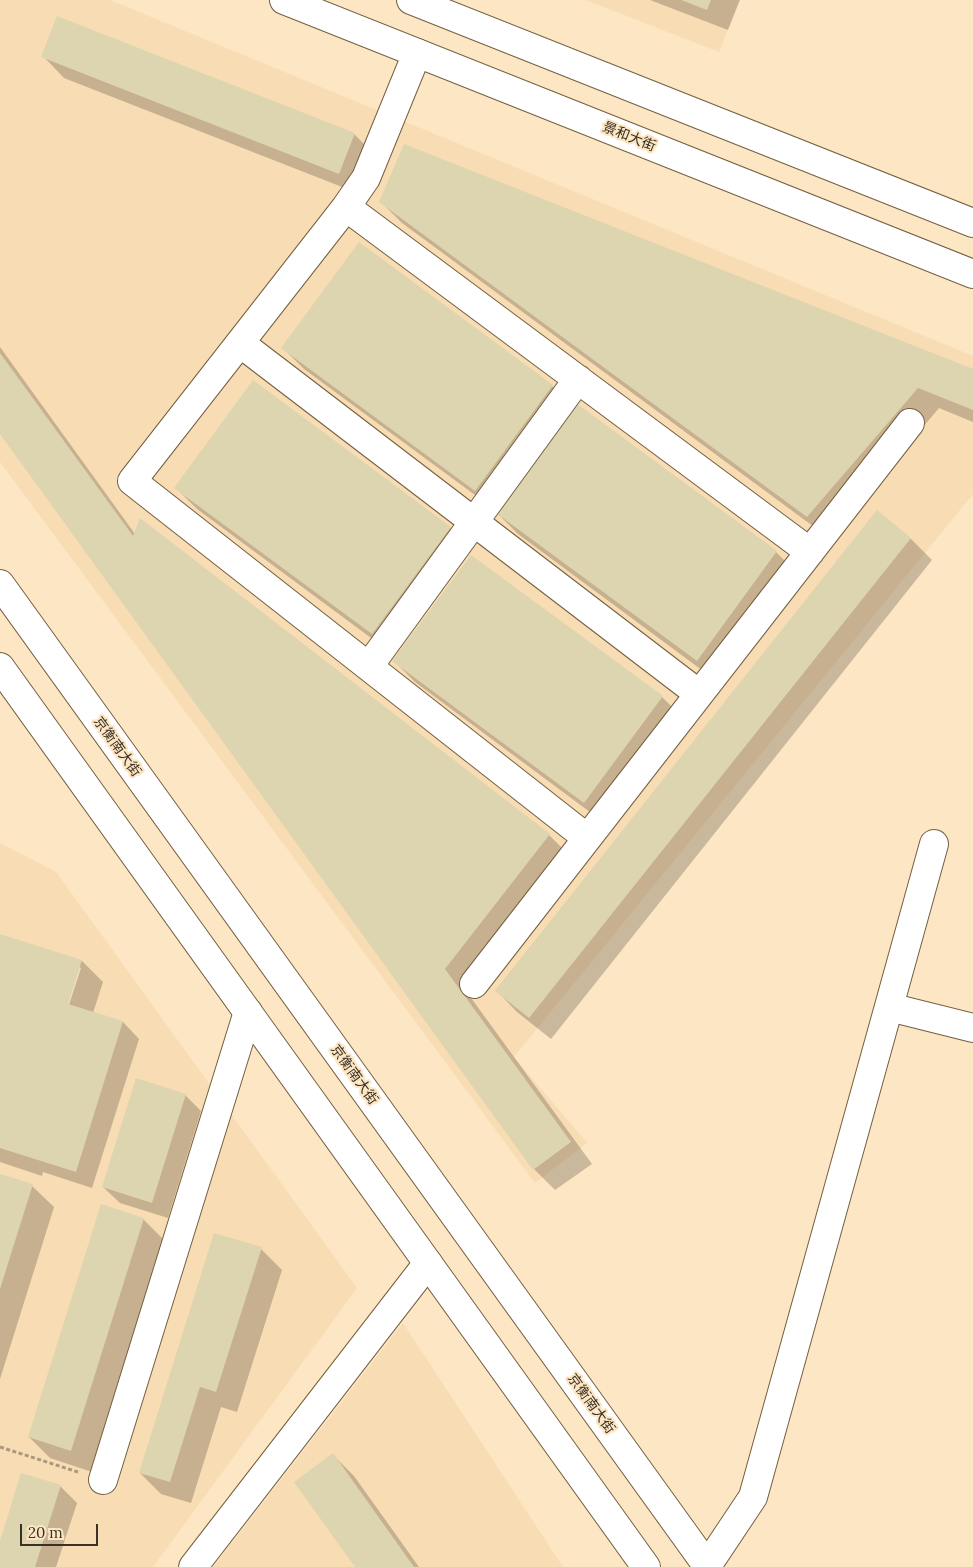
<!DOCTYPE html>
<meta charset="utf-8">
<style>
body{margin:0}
#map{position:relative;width:973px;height:1567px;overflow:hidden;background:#fde6c4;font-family:Lora,serif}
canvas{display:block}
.scale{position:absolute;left:20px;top:1524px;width:78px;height:22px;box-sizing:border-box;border:2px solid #3a3124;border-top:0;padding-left:6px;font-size:15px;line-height:18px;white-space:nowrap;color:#3a3124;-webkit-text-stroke:4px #fde6c4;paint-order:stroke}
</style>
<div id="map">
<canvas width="973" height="1567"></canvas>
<div class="scale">20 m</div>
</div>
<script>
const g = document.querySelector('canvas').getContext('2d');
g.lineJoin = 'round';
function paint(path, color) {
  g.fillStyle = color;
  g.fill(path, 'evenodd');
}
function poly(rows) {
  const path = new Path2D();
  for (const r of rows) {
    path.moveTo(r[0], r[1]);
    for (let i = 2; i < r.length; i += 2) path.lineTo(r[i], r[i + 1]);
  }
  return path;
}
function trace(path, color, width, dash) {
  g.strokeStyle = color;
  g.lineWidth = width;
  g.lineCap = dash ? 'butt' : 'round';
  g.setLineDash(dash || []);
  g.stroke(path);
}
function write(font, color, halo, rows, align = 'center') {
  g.font = font + ' Lora,"Noto Sans SC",serif';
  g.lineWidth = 4.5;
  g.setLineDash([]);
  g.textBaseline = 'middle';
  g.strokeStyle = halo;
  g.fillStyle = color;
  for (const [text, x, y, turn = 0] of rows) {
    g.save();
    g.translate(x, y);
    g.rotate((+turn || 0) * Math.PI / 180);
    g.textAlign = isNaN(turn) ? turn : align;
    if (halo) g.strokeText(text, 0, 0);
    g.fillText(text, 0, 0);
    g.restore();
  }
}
const built = poly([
 [0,0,110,0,973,356,973,494,514,1057,587,1143,535,1183,0,462],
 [586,0,739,0,719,52],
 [0,843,56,872,357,1288,153,1567,0,1567],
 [403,1323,563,1567,213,1567]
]);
const shadow = poly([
 [650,0,740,0,728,30],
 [43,56,354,134,375,155,360,194,64,78],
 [381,202,973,370,973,422,939,408,829,538,402,223],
 [359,244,552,386,574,408,576,405,776,552,797,573,718,682,518,534,497,513,498,512,304,369,283,348],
 [0,347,135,534,549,835,570,856,466,991,592,1164,555,1190,534,1169,0,432],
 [176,488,450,528,471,549,394,655,197,509],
 [877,512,911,539,932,560,551,1039,517,1012,496,990],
 [394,661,662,697,683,718,606,824,415,682],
 [0,935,82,961,103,982,93,1013,123,1022,139,1039,92,1188,43,1172,42,1176,0,1162],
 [79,967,81,968,69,1005,67,1005],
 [185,1095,201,1111,168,1218,120,1203,103,1187],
 [0,1175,32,1186,54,1207,0,1379],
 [143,1219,164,1240,92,1472,50,1458,29,1437],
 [261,1249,282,1270,237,1412,221,1407,191,1503,161,1494,140,1473],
 [333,1455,354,1476,419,1567,356,1567],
 [60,1486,77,1503,56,1567,0,1567,0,1545]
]);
const building = poly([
 [681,0,711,0,707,10],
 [57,16,355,133,339,174,41,57],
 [404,144,973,369,973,410,918,388,807,517,379,202],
 [359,242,553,385,475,491,281,348],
 [0,353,133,536,140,518,550,834,445,969,571,1142,533,1170,0,434],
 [253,380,451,527,372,634,174,488],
 [576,403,777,551,697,661,496,513],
 [877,510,911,538,529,1018,495,991],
 [471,555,663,696,584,803,392,661],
 [0,934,82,960,68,1004,123,1021,76,1172,0,1148],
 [136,1078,186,1094,152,1203,102,1187],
 [0,1174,33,1184,0,1289],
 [101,1204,144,1218,71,1451,28,1437],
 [214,1233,262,1247,216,1392,200,1387,170,1482,139,1473],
 [333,1453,414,1567,355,1567,294,1482],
 [21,1473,61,1485,35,1567,0,1567,0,1541]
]);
const path = poly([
 [0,1447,78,1472]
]);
const minor = poly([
 [346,207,366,178,417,53],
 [240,343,699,694],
 [369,666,578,379],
 [587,838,132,481,346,207,810,552],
 [474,984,910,423],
 [889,1007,973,1028],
 [103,1480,248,1012],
 [707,1566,753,1497,934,844],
 [193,1567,428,1263]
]);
const major = poly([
 [284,0,973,274],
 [411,0,973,223],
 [0,584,708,1567],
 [0,667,646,1567]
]);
const streetNames = [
 ["景和大街",629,137,22],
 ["京衡南大街",117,747,54],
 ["京衡南大街",354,1075,54],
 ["京衡南大街",591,1404,54]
];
paint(built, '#f8dcb3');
paint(shadow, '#0003');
paint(building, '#ddd5af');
trace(minor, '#735f40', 30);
trace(major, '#735f40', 30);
trace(path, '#a8987f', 3, [4, 2.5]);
trace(minor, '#fff', 28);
trace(major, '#fff', 28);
write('14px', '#3a3124', '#fde6c4', streetNames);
</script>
